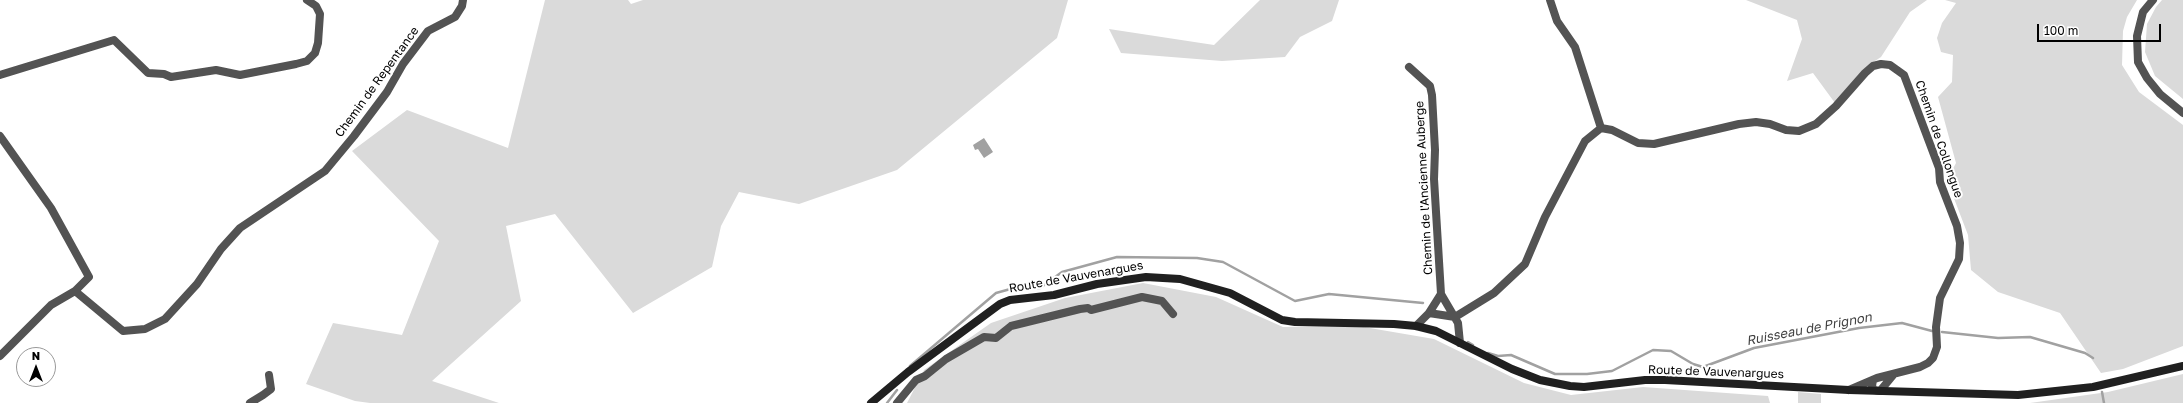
<!DOCTYPE html>
<style>
body{margin:0}
#map{position:relative;width:2183px;height:403px;overflow:hidden;background:#fff;font-family:"Golos Text",sans-serif}
canvas{display:block}
.north{position:absolute;left:16px;top:347px;width:40px;height:40px;box-sizing:border-box;background:#fff;border:1px solid #999;border-radius:50%;rotate:0deg;font-size:11px;font-weight:700;line-height:16px;text-align:center;color:#000}
.north::after{content:'';display:block;margin:auto;width:14px;height:18px;background:#000;clip-path:polygon(50% 0,100% 100%,50% 72%,0 100%)}
.scale{position:absolute;left:2037px;top:24px;width:124px;height:18px;box-sizing:border-box;border:2px solid #000;border-top:0;padding-left:5px;font-size:12px;line-height:14px;white-space:nowrap;color:#000;-webkit-text-stroke:3px #fff;paint-order:stroke}
</style>
<div id="map">
<canvas width="2183" height="403"></canvas>
<div class="north">N</div>
<div class="scale">100 m</div>
</div>
<script>
const g = document.querySelector('canvas').getContext('2d');
g.lineJoin = 'round';
function paint(path, color) {
  g.fillStyle = color;
  g.fill(path, 'evenodd');
}
function poly(rows) {
  const path = new Path2D();
  for (const r of rows) {
    path.moveTo(r[0], r[1]);
    for (let i = 2; i < r.length; i += 2) path.lineTo(r[i], r[i + 1]);
  }
  return path;
}
function trace(path, color, width, dash) {
  g.strokeStyle = color;
  g.lineWidth = width;
  g.lineCap = dash ? 'butt' : 'round';
  g.setLineDash(dash || []);
  g.stroke(path);
}
function write(font, color, halo, rows, align = 'center') {
  g.font = font + ' "Golos Text",sans-serif';
  g.lineWidth = 4;
  g.setLineDash([]);
  g.textBaseline = 'middle';
  g.strokeStyle = halo;
  g.fillStyle = color;
  for (const [text, x, y, turn = 0] of rows) {
    g.save();
    g.translate(x, y);
    g.rotate((+turn || 0) * Math.PI / 180);
    g.textAlign = isNaN(turn) ? turn : align;
    if (halo) g.strokeText(text, 0, 0);
    g.fillText(text, 0, 0);
    g.restore();
  }
}
const green = poly([
 [545,0,628,0,631,4,643,0,1068,0,1057,38,897,170,799,204,739,192,721,226,712,267,633,313,555,214,506,226,521,301,432,381,499,403,370,403,355,401,306,384,333,323,402,335,439,241,352,151,407,110,508,148],
 [1260,0,1339,0,1332,21,1300,37,1285,57,1222,61,1121,53,1109,29,1214,45],
 [1746,0,1927,0,1910,12,1881,57,1869,65,1835,103,1813,73,1787,81,1802,39,1797,20],
 [1945,0,2137,0,2127,17,2123,31,2122,65,2139,92,2183,125,2183,346,2123,369,2101,373,2060,313,1998,292,1971,270,1968,235,1947,180,1956,163,1938,97,1952,82,1953,55,1941,52,1937,38,1942,23,1956,3],
 [2162,0,2183,0,2183,99,2155,76,2145,52,2147,24,2156,7],
 [1143,283,1216,297,1283,327,1358,326,1434,339,1524,383,1571,395,1643,387,1768,396,1770,403,907,403,924,370,991,323,1065,298],
 [2183,374,2183,403,2030,403,2108,392],
 [1798,392,1821,394,1821,403,1798,403]
]);
const water = poly([
 [984,138,993,152,984,158,978,149,975,150,973,145]
]);
const stream = poly([
 [1942,332,1998,338,2030,337,2085,353,2093,358],
 [1468,342,1473,345],
 [1488,353,1498,356,1511,355,1555,374,1587,374,1612,371,1653,350,1671,351,1693,364,1703,367,1754,348,1859,328,1902,323,1932,331],
 [910,366,996,293,1014,288,1040,288,1062,272,1117,257,1197,258,1223,262,1295,301,1329,294,1423,303],
 [2102,392,2104,403],
 [887,403,897,390]
]);
const street = poly([
 [1550,0,1557,21,1575,47,1601,128],
 [2153,0,2143,12,2137,36,2138,62,2147,78,2160,94,2183,113],
 [1409,67,1430,86,1432,95,1435,150,1434,179,1441,294,1458,323,1460,343],
 [0,75,114,40,148,73,164,74,171,77,216,70,240,75,296,64,307,61,315,53,318,43,320,14,316,6,307,0],
 [1601,128,1612,130,1638,143,1654,144,1739,124,1756,122,1770,124,1786,130,1799,131,1816,124,1836,106,1865,73,1873,66,1881,64,1890,65,1904,75,1939,168,1940,182,1957,226,1960,243,1959,259,1940,298,1936,327,1937,347,1933,358,1928,363,1920,367,1877,378,1849,390],
 [0,136,51,208,89,277,75,291],
 [1429,313,1455,317,1494,293,1525,264,1545,217,1585,141,1601,128],
 [1416,326,1429,313,1441,294],
 [0,356,51,305,75,291,123,331,145,329,165,319,197,284,221,249,240,228,325,171,354,136,387,92,403,64,428,31,455,17,462,6,463,0],
 [1877,378,1873,380,1872,386,1874,390,1880,391,1894,374],
 [250,403,263,395,271,389,269,375],
 [897,403,916,380,925,376,946,359,984,337,996,338,1011,326,1080,309,1088,308,1091,310,1142,297,1162,301,1173,314]
]);
const secondary = poly([
 [871,403,908,372,1000,304,1010,300,1054,295,1097,284,1146,277,1180,279,1230,293,1282,320,1295,322,1394,324,1416,326,1436,331,1512,369,1540,380,1570,386,1584,387,1645,380,1665,380,1849,390,2018,395,2093,387,2183,366]
]);
const streetNames = [
 ["Chemin de Repentance",377,82,-54],
 ["Chemin de Collongue",1939,139,71],
 ["Chemin de l'Ancienne Auberge",1424,188,-93],
 ["Route de Vauvenargues",1076,277,-10],
 ["Route de Vauvenargues",1716,372,2]
];
const waterNames = [
 ["Ruisseau de Prignon",1809,329,-11]
];
paint(green, '#dadada');
paint(water, '#a1a1a1');
trace(stream, '#a1a1a1', 2.5);
trace(street, '#535353', 8);
trace(secondary, '#202020', 8);
write('12px', '#000', '#fff', streetNames);
write('italic 13px', '#424242', '#fff', waterNames);
</script>
